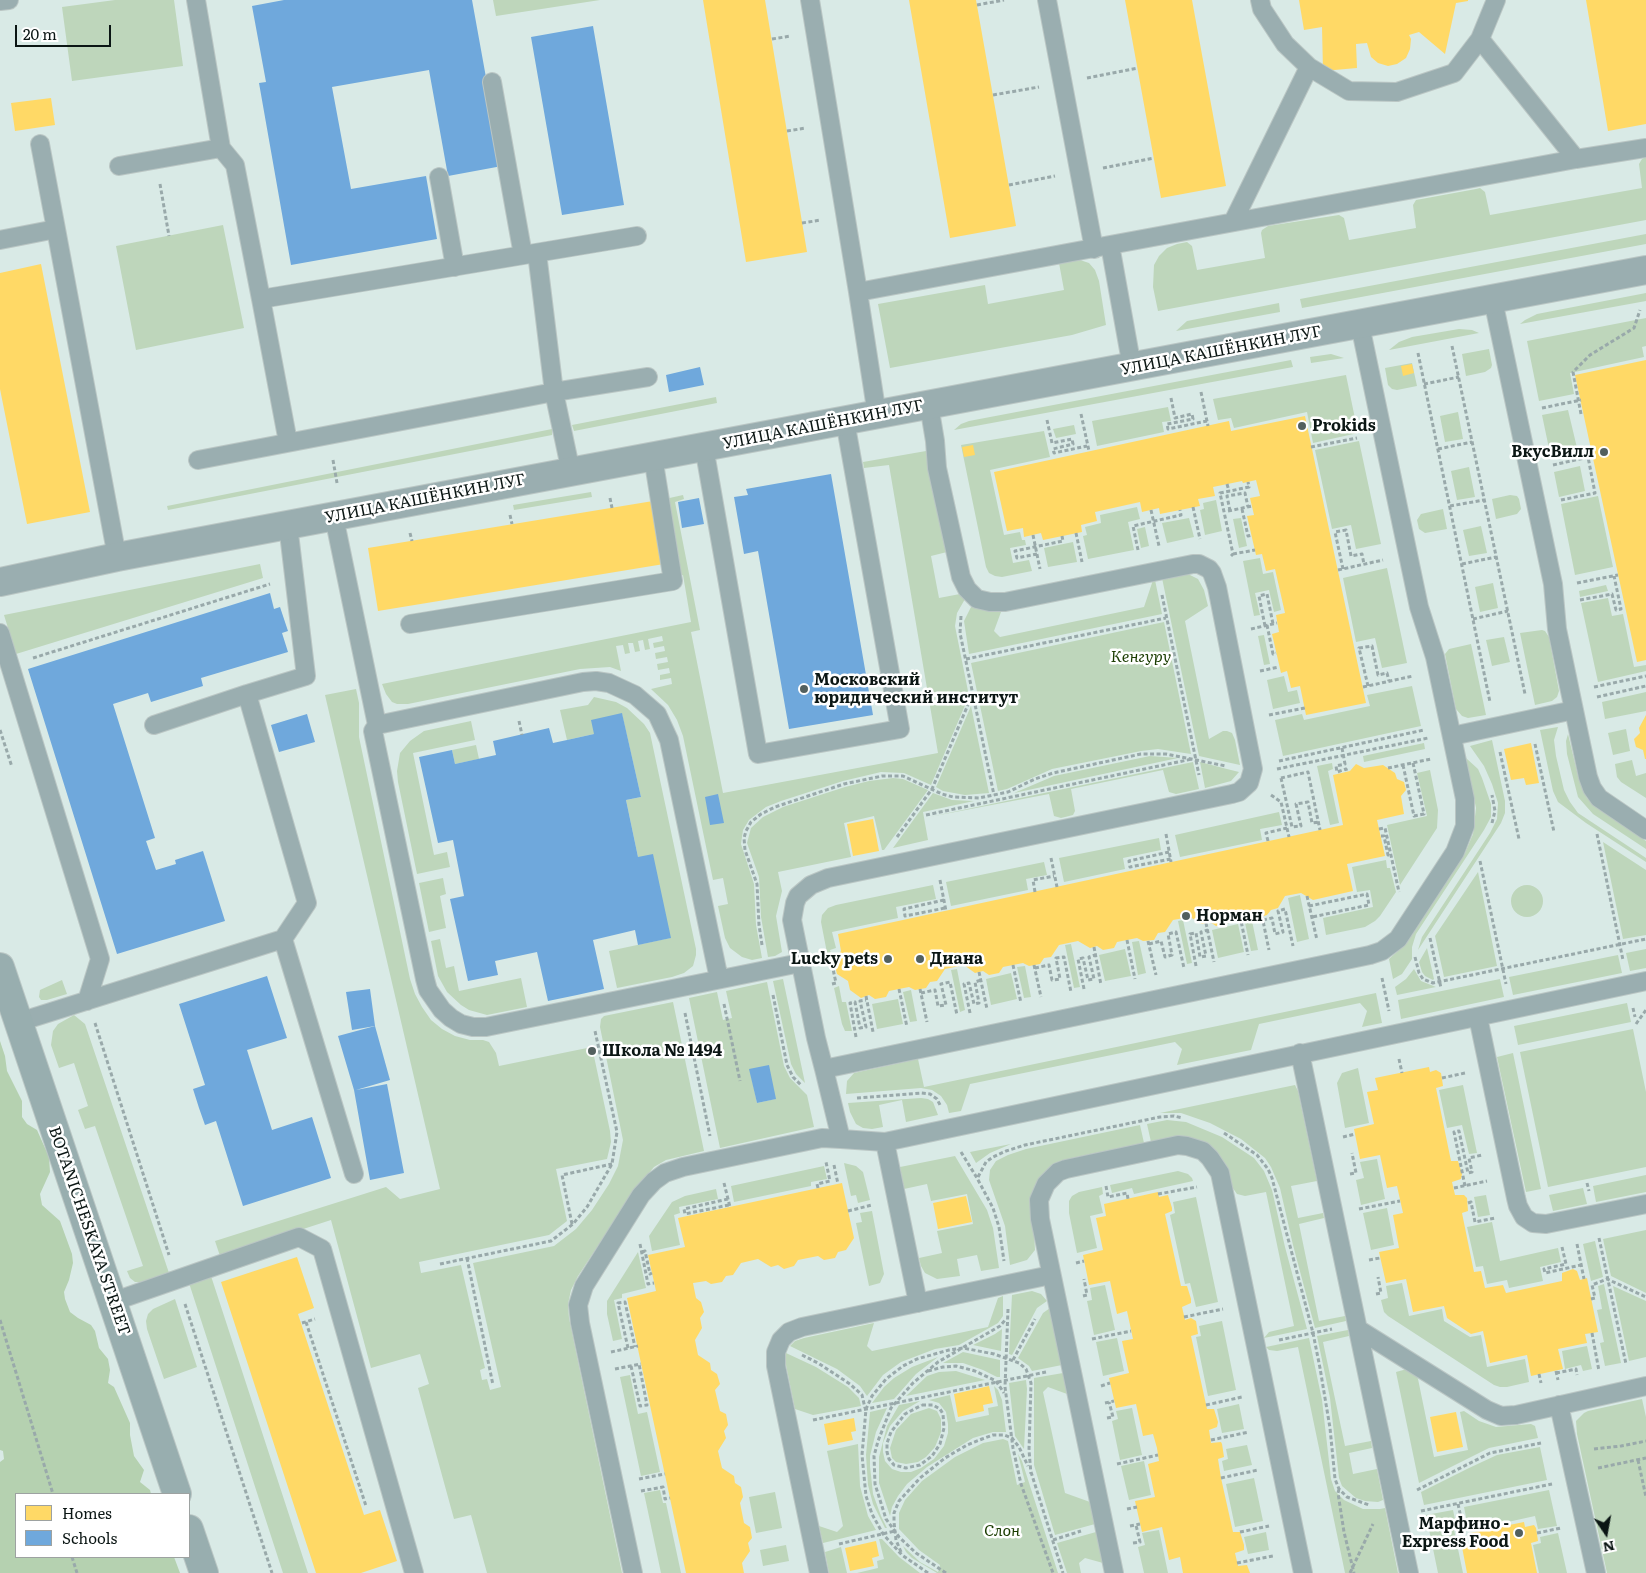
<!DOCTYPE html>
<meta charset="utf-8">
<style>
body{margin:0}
#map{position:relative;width:1646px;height:1573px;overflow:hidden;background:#d9eae6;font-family:Literata,serif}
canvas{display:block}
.legend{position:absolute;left:15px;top:1493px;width:175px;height:65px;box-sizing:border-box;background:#fff;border:1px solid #9da2a1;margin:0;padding:6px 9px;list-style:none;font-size:15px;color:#0b1614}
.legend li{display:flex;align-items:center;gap:10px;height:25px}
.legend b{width:25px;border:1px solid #9da2a1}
.north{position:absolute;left:1581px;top:1508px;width:50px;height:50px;-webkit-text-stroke:4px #fff;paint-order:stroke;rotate:168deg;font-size:14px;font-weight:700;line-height:20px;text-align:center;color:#0b1614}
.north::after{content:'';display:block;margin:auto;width:18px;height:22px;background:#0b1614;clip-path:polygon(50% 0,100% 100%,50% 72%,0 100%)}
.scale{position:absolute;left:15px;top:25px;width:96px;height:22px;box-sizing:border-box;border:2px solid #0b1614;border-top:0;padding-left:6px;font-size:15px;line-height:18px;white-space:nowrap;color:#0b1614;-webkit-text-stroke:4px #fff;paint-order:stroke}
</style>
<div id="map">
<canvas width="1646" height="1573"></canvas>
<ul class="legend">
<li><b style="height:14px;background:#ffd966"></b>Homes</li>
<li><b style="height:14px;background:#6fa8dc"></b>Schools</li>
</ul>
<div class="north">N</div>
<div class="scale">20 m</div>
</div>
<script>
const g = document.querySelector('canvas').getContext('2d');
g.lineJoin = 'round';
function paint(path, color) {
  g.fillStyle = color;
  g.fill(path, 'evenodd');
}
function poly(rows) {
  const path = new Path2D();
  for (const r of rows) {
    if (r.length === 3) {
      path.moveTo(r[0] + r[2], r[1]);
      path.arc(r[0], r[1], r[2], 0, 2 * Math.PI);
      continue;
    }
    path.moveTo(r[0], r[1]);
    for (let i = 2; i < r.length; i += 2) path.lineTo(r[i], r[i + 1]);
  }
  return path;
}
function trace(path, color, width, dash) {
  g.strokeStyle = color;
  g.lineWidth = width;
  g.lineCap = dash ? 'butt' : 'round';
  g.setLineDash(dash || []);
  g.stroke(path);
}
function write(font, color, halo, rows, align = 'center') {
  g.font = font + ' Literata,serif';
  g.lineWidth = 5;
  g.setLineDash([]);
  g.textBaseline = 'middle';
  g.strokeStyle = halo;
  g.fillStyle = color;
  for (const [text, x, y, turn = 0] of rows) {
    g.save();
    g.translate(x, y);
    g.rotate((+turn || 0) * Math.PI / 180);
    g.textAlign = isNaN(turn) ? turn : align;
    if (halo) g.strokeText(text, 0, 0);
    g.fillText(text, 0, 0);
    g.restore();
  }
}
const green = poly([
 [115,0,174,0,183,66,72,81,62,7],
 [493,0,600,0,496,16],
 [1646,157,1646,220,1158,311,1153,287,1154,265,1159,256,1167,248,1177,244,1187,242,1192,246,1197,270,1265,258,1261,233,1262,230,1268,226,1339,215,1344,218,1349,240,1416,228,1413,205,1416,200,1476,189,1480,188,1485,192,1490,215,1642,188,1639,164,1642,159],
 [223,225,244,328,136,350,116,246],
 [1646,234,1646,244,1302,308,1300,299],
 [1080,260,1089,263,1095,270,1099,281,1106,325,1072,335,890,368,878,304,985,285,988,304,1064,290,1059,263],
 [1646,293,1646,301,1520,324,1525,320,1537,314],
 [1279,303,1280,312,1176,331,1187,321],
 [1646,318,1646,346,1642,347,1644,357,1570,373,1574,394,1539,401,1527,341],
 [1459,329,1472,330,1479,333,1389,350,1399,342,1412,337],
 [1489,349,1492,365,1491,368,1485,372,1466,376,1462,354],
 [1331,354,1344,358,1311,363,1310,357],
 [1291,360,1293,367,954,430,961,424,969,421],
 [1412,363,1417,386,1397,390,1392,389,1388,385,1385,368],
 [1346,375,1358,433,1313,443,1307,412,1234,428,1231,418,1218,420,1213,399],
 [716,397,717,403,574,431,572,425],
 [1168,407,1171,421,1162,422,1164,432,1097,446,1092,421],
 [1568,410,1578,452,1551,458,1542,415],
 [1458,412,1463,439,1445,442,1440,416],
 [1074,425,1076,434,1056,438,1053,429],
 [552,429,552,435,168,510,167,506],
 [1044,431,1050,457,990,470,1004,535,1020,532,1022,540,1025,540,1026,545,1010,548,1013,563,1029,560,1032,571,1002,577,995,576,989,573,986,567,961,445],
 [1359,441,1381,544,1356,549,1351,525,1332,529,1315,450],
 [926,451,947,552,931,556,939,598,960,594,965,599,957,613,955,626,969,696,931,785,904,773,881,772,843,781,781,801,766,807,749,820,743,830,741,844,754,884,756,925,762,958,752,960,742,957,730,948,725,938,718,906,728,904,723,878,713,880,683,736,677,720,668,705,651,689,672,684,671,678,660,680,660,675,670,673,669,668,658,670,657,664,668,662,667,657,656,659,655,653,665,651,664,646,654,648,653,643,663,641,662,636,648,639,650,649,645,650,643,640,638,641,640,651,635,652,633,643,628,643,630,653,625,654,623,645,616,646,621,671,610,667,580,669,408,704,397,704,392,702,386,694,382,684,691,622,683,575,680,576,665,499,683,495,684,499,675,502,700,630,691,632,723,793,938,753,889,465,864,468,863,462],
 [1580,466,1585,491,1559,497,1554,472],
 [1469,467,1475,497,1457,500,1451,471],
 [591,492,592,497,514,510,513,505],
 [1510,495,1517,496,1519,499,1521,509,1517,514,1496,519,1492,499],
 [1598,496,1613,567,1575,575,1561,504],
 [1216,500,1222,531,1205,535,1200,510,1204,509,1203,503],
 [1137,507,1140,519,1128,522,1134,550,1088,559,1083,536,1087,535,1085,527,1101,523,1100,515],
 [1443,509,1447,529,1425,533,1419,529,1417,520,1421,514],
 [1189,518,1194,537,1167,543,1162,523],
 [1241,518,1247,546,1239,548,1233,519],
 [1481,526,1487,553,1469,556,1463,530],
 [1145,527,1149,546,1141,548,1137,529],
 [1073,542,1077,562,1048,567,1044,548],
 [1260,558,1263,574,1273,572,1281,610,1274,612,1269,590,1255,593,1260,615,1254,616,1243,561],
 [260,564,263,578,16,654,4,615],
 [1387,568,1407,663,1382,668,1375,638,1356,642,1343,578],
 [1188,574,1198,579,1204,590,1208,606,1185,621,1209,739,1223,731,1227,731,1232,733,1235,740,1240,765,1199,756,1162,578],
 [1153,580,1155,580,1162,614,969,654,964,621,972,605,986,610,1001,612,994,631,1000,637,1144,607],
 [1493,583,1498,608,1480,612,1475,587],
 [1606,585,1608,591,1580,597,1579,591],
 [1608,598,1612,616,1623,614,1634,667,1646,665,1646,671,1598,682,1581,603],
 [1164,622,1191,754,1158,749,1141,751,1052,769,1007,789,998,791,971,663],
 [1542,630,1545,631,1549,637,1559,691,1557,697,1552,701,1535,705,1520,633],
 [1264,635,1270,664,1264,665,1258,636],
 [1504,637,1510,662,1492,666,1486,640],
 [1471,644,1486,715,1468,718,1462,716,1456,709,1445,654,1449,649],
 [1284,676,1288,692,1297,690,1300,703,1273,709,1267,680],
 [1412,686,1421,726,1283,756,1275,720,1302,714,1304,720,1370,706,1367,695],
 [356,689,359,703,359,737,410,979,415,994,422,1007,431,1020,442,1029,455,1036,470,1040,483,1040,489,1042,496,1053,499,1066,592,1047,610,1131,611,1142,607,1159,556,1169,567,1221,549,1235,419,1262,421,1273,461,1265,485,1368,480,1370,482,1380,487,1379,490,1390,501,1387,473,1263,554,1246,576,1229,592,1210,609,1184,618,1166,623,1140,600,1027,601,1019,604,1016,673,1002,704,1151,666,1160,654,1167,634,1191,578,1276,571,1290,568,1304,569,1318,622,1573,487,1573,471,1515,454,1519,418,1388,429,1384,420,1354,371,1368,331,1220,220,1256,215,1241,386,1187,400,1199,440,1189,325,695],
 [1646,692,1646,711,1605,719,1602,702],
 [594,697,616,702,627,708,644,724,650,733,696,949,696,955,693,966,684,973,672,977,617,988,609,951,670,938,638,857,626,800,641,797,622,714,594,734,567,740,560,710,588,705],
 [971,706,989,793,965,795,943,791,936,787],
 [471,721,475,740,413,753,434,855,447,852,450,867,417,874,398,782,397,771,400,753,410,741,424,731],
 [1558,727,1554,740,1556,756,1564,790,1570,802,1578,813,1646,858,1646,862,1586,823,1558,802,1553,791,1540,730],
 [1626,729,1630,751,1613,755,1608,733],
 [1568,734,1579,780,1587,798,1598,808,1646,841,1646,849,1593,814,1578,797,1567,754,1566,741],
 [1492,740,1505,801,1505,813,1501,823,1418,950,1422,937,1490,833,1497,819,1498,803,1492,784,1484,766,1470,746],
 [1424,743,1425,749,1364,762,1363,756],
 [476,745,479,759,455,764,452,750],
 [1150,756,1178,758,1014,793,1054,776],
 [1466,758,1478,769,1482,778,1491,804,1491,817,1484,830,1416,934,1412,947,1412,959,1402,974,1393,979,1389,959,1399,950,1412,935,1465,853,1473,834,1476,808],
 [1632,760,1636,776,1646,773,1646,798,1621,782,1617,777,1615,764],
 [1193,762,1199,789,1176,794,1169,792,1163,770,1071,789,1075,811,1073,815,1061,818,1054,816,1049,794,929,817],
 [1200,762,1227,769,1239,772,1231,781,1205,788],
 [1332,763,1333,769,1328,771,1339,823,1330,825,1317,766],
 [1430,770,1438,810,1437,828,1400,885,1387,825,1427,816,1417,773],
 [893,778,903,779,928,790,884,850,882,850,874,816,844,823,851,857,778,872,782,891,776,916,782,952,775,956,768,957,761,917,759,877,747,843,751,828,763,817,783,807,845,787,869,781],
 [933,793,952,800,974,801,923,812,928,840,893,848],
 [1279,812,1282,825,1260,829,1262,840,1180,857,1175,835],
 [1159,838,1161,850,1123,858,1125,869,1064,882,1059,858],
 [1603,842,1646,870,1646,935,1623,939],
 [1386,860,1387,868,1390,868,1396,892,1380,916,1375,921,1365,927,1326,935,1323,918,1373,907,1370,890,1357,892,1352,867],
 [1044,862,1047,875,1026,879,1028,890,951,906,946,882],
 [1478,872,1497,966,1444,977,1435,936],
 [443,878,446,894,440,896,446,928,429,932,419,883],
 [1527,901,16],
 [933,885,936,899,896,907,898,918,832,932,836,948,830,950,832,957,828,958,821,922,822,915,828,908,836,905],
 [1300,895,1309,939,1297,942,1288,898],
 [1251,916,1258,950,1251,951,1244,918],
 [1183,920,1192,963,1187,964,1178,921],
 [1238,924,1244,952,1218,958,1212,930],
 [440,939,446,968,454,966,459,991,521,978,527,1007,487,1015,469,1010,461,1005,447,992,438,976,431,941],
 [1139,941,1146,973,1138,975,1132,942],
 [1071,944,1080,987,1074,988,1065,945],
 [1427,948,1434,979,1433,980,1425,976,1422,972,1419,962],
 [1125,949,1131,976,1105,981,1099,955],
 [1646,949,1646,968,1630,971,1626,953],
 [1618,955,1622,973,1513,995,1509,977],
 [1025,966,1031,997,1024,998,1017,967],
 [957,969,965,1010,960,1012,951,970],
 [1414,969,1421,981,1436,987,1397,995,1395,987,1406,979],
 [1011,973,1017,999,991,1005,986,979],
 [783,979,805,1083,796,1074,791,1064,773,981],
 [1500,979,1504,997,1401,1019,1398,1000],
 [62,980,67,994,47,1000,41,1000,39,997,40,990],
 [767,982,784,1066,790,1078,807,1095,814,1127,720,1148,689,998,717,992,723,1020,732,1018,726,991],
 [750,1070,775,1099,757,1103],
 [839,986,842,1002,846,1002,852,1031,845,1031,842,1024,834,988],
 [911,990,917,1021,910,1022,903,992],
 [1376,993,1382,1023,1362,1027,1367,1011,1360,1003,1259,1024,1251,1050,1177,1065,1182,1049,1175,1042,970,1084,961,1111,949,1113,947,1105,941,1096,932,1090,921,1088,846,1094,847,1081,854,1073,918,1059,924,1087],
 [898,999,903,1024,877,1029,872,1004],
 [1627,1003,1631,1022,1518,1045,1514,1026],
 [74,1015,85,1024,169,1273,140,1282,135,1282,130,1278,127,1271,143,1266,95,1126,85,1129,78,1110,88,1106,74,1063,59,1068,51,1045,53,1031,58,1024],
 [1633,1029,1646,1092,1646,1167,1548,1187,1520,1052],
 [1513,1053,1541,1189,1526,1192,1497,1057],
 [1358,1068,1369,1123,1345,1128,1337,1083,1342,1073],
 [1295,1085,1298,1091,1317,1181,1291,1186,1298,1218,1323,1213,1324,1218,1299,1224,1319,1321,1345,1316,1346,1321,1315,1328,1293,1245,1280,1188,1271,1167,1265,1158,1241,1139,1210,1123,1181,1113,1160,1113],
 [1463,1085,1477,1153,1469,1154,1462,1125,1447,1128,1439,1090],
 [921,1098,928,1099,933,1102,938,1115,906,1122,902,1100,879,1105,883,1127,872,1129,863,1128,856,1124,850,1112,848,1103],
 [1167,1120,1186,1122,1222,1137,1254,1158,1264,1171,1272,1190,1285,1247,1307,1329,1264,1338,1269,1332,1294,1326,1266,1192,1245,1196,1237,1194,1232,1187,1177,1138,1151,1142,1147,1124],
 [1140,1125,1144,1143,1072,1158,1051,1167,1044,1173,1038,1180,1032,1199,1035,1250,1027,1260,1010,1265,1005,1226,989,1180,990,1170,996,1161,1008,1155,1026,1149],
 [1011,1144,990,1153,976,1163,970,1152],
 [955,1156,987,1210,993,1228,999,1268,981,1271,977,1255,957,1259,960,1276,937,1279,925,1273,921,1266,919,1258,942,1253,937,1231,973,1224,967,1194,931,1201,927,1184,904,1189,900,1167],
 [1377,1159,1385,1199,1361,1205,1356,1180,1364,1178,1360,1162],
 [844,1163,856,1166,863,1172,870,1200,858,1203,856,1195,851,1196],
 [824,1166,827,1179,811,1182,811,1186,734,1202,731,1186],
 [1178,1171,1188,1174,1192,1178,1193,1181,1134,1194,1132,1188,1112,1193,1110,1185],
 [1646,1175,1646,1192,1596,1202,1593,1186],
 [1102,1187,1103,1194,1099,1196,1103,1213,1090,1216,1097,1248,1077,1253,1069,1213,1069,1201,1072,1196,1079,1192],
 [1583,1188,1587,1204,1553,1211,1549,1195],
 [716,1189,718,1199,679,1207,680,1213,674,1215,680,1245,652,1251,649,1236,672,1202,685,1196],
 [1486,1195,1490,1215,1478,1217,1474,1197],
 [1196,1197,1218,1302,1196,1307,1190,1283,1185,1284,1170,1215,1175,1213,1173,1202],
 [1387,1208,1394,1245,1371,1250,1363,1213],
 [872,1211,884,1274,880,1283,869,1286,856,1223,862,1222,860,1213],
 [1492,1222,1500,1261,1558,1248,1561,1262,1540,1267,1543,1281,1509,1288,1507,1280,1487,1284,1483,1266,1476,1267,1467,1227],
 [1646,1230,1646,1293,1611,1276,1603,1239],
 [1595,1241,1603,1277,1591,1281,1583,1244],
 [638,1252,646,1288,622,1294,622,1298,614,1300,622,1339,613,1341,607,1314,607,1301],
 [211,1276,308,1573,283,1573,189,1283],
 [1402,1283,1409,1316,1442,1309,1444,1321,1470,1337,1481,1335,1487,1367,1525,1359,1529,1382,1507,1387,1500,1387,1494,1385,1388,1316,1384,1312,1381,1300,1388,1298,1386,1286],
 [1604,1284,1621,1363,1605,1366,1600,1343,1604,1342,1597,1310,1602,1309,1598,1286],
 [1105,1285,1115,1330,1094,1335,1087,1301,1092,1300,1090,1288],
 [1613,1286,1646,1301,1646,1357,1629,1361],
 [1032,1291,1041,1294,1047,1301,1037,1308,1012,1355,1009,1354,1012,1295],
 [1003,1296,1003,1316,998,1323,959,1345,935,1349,901,1362,883,1375,867,1396,860,1386,837,1369,790,1346,795,1341,804,1338,874,1323,867,1346,872,1351,988,1327,998,1298],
 [175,1299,197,1367,164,1379,147,1329,146,1321,148,1314,153,1309],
 [1050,1308,1062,1365,1032,1371,1029,1366,1018,1358,1043,1313],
 [1222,1321,1236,1390,1208,1396,1196,1337,1201,1336,1199,1326],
 [1002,1329,1001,1351,973,1345,995,1334],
 [1348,1330,1349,1336,1323,1342,1345,1446,1371,1441,1372,1448,1349,1453,1353,1474,1377,1469,1383,1500,1378,1502,1365,1501,1356,1498,1342,1486,1339,1478,1330,1398,1317,1336],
 [1117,1338,1124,1371,1103,1376,1096,1342],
 [1309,1338,1322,1400,1331,1479,1335,1491,1344,1500,1363,1509,1380,1509,1385,1508,1398,1573,1345,1573,1298,1347,1277,1351,1269,1350,1266,1347],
 [1587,1346,1592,1369,1583,1371,1581,1365,1565,1369,1562,1351],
 [963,1352,1000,1360,1000,1377,997,1377,983,1370,963,1363,943,1363],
 [786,1353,816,1367,848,1387,859,1398,861,1406,813,1415,795,1409,786,1365],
 [938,1357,916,1374,894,1399,872,1403,884,1387,894,1378,912,1367],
 [1407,1369,1416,1375,1418,1379,1434,1457,1468,1450,1460,1412,1464,1411,1479,1421,1496,1427,1531,1424,1535,1426,1538,1438,1489,1448,1419,1483,1396,1372],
 [956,1371,985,1380,906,1396,927,1376,939,1372],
 [1063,1373,1067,1394,1048,1387,1043,1392,1065,1493,1090,1502,1095,1524,1055,1535,1034,1465,1034,1378],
 [630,1375,638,1414,647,1412,660,1472,641,1476,620,1377],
 [1026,1380,1027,1389,1024,1449,1015,1436,1009,1383],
 [994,1386,998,1390,1002,1400,1006,1432,993,1432,973,1438,927,1467,907,1484,898,1496,892,1507,890,1516,879,1483,879,1457,887,1426,899,1405,920,1401,903,1411,890,1426,883,1443,883,1452,885,1461,892,1469,901,1472,911,1472,921,1468,934,1459,944,1446,948,1433,948,1424,946,1412,939,1403,929,1400,950,1395,956,1422,989,1415,988,1408,998,1406],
 [1642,1399,1646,1417,1646,1573,1607,1573,1577,1434,1576,1421,1584,1413,1588,1411],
 [1239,1404,1244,1429,1222,1433,1217,1409],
 [887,1408,876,1432,870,1456,870,1466,873,1494,881,1516,887,1528,885,1528,873,1504,868,1485,866,1455,870,1412],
 [929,1408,937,1411,941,1419,941,1432,935,1447,926,1457,918,1462,906,1464,896,1462,892,1458,890,1448,896,1430,911,1414],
 [1132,1408,1142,1455,1120,1460,1112,1421,1118,1419,1116,1411],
 [1003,1439,1008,1441,1017,1485,1025,1482,1018,1454,1022,1461,1058,1573,937,1573,912,1558,906,1552,903,1546,920,1562,938,1572,940,1565,919,1550,899,1529,899,1513,905,1500,922,1481,955,1457,983,1443],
 [858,1444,860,1486,868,1516,876,1530,823,1543,819,1526,837,1532,843,1526,827,1451],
 [1247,1445,1252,1465,1224,1471,1222,1461,1228,1459,1226,1449],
 [1540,1447,1547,1480,1424,1505,1421,1492,1469,1468,1497,1455],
 [1144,1461,1151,1495,1129,1500,1121,1466],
 [1254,1478,1263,1521,1235,1527,1226,1484],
 [660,1490,663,1503,666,1503,681,1573,661,1573,644,1493],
 [1549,1490,1557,1526,1538,1529,1535,1516,1494,1525,1492,1517,1467,1522,1464,1507],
 [775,1492,782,1528,756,1533,749,1497],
 [1453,1510,1456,1524,1453,1525,1463,1573,1438,1573,1426,1515],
 [1159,1530,1168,1573,1144,1573,1138,1547,1145,1545,1142,1533],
 [1096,1532,1103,1563,1085,1558,1079,1563,1081,1573,1067,1573,1057,1543],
 [1266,1532,1269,1550,1248,1554,1244,1537],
 [1558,1533,1567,1573,1539,1573,1533,1545,1541,1543,1540,1537],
 [879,1539,882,1539,899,1557,920,1573,857,1573,878,1568,877,1561,884,1559],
 [786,1545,789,1561,763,1566,760,1550],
 [841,1547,847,1573,829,1573,825,1552]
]);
const forest = poly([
 [0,1041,5,1056,7,1071,22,1101,22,1117,27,1124,37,1130,49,1157,50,1172,40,1194,42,1205,60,1221,72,1254,73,1263,69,1280,64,1292,65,1299,70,1312,78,1318,91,1325,95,1331,99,1348,108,1359,110,1370,108,1383,114,1387,130,1423,130,1435,134,1456,144,1470,140,1482,150,1490,151,1494,16,1494,16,1557,174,1557,180,1573,0,1573,0,1462,4,1459,3,1451,0,1450]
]);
const homes = poly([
 [703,0,765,0,807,252,746,262],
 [909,0,976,0,1016,226,950,238],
 [1125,0,1192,0,1226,186,1161,198],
 [1299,0,1468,0,1468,1,1456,3,1445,54,1419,32,1409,35,1411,39,1410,49,1406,58,1397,64,1388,66,1378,63,1371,57,1367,43,1356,44,1357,68,1323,71,1322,27,1304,30],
 [1586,0,1646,0,1646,124,1608,131],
 [51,98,55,125,15,131,11,103],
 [41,264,90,512,27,524,0,389,0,273],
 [1646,360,1646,660,1637,662,1575,375],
 [1412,364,1414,373,1403,376,1401,366],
 [1305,416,1366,703,1306,715,1300,686,1291,688,1287,671,1281,673,1272,634,1279,632,1276,615,1285,613,1275,569,1266,571,1262,554,1256,555,1247,516,1254,515,1250,498,1260,496,1256,480,1243,483,1242,481,1213,487,1215,496,1198,499,1200,506,1160,514,1159,508,1142,512,1140,502,1095,512,1097,521,1081,525,1082,532,1043,540,1041,533,1024,537,1023,528,1007,531,994,472,1229,421,1231,431],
 [973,445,975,455,964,457,962,447],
 [653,501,664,564,378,611,368,548],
 [1646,715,1646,759,1645,759,1643,750,1636,747,1634,739,1640,733,1639,728],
 [1531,743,1539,783,1526,785,1524,778,1511,780,1504,749],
 [1356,764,1364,768,1383,765,1395,773,1397,779,1404,782,1406,790,1401,796,1404,814,1377,820,1385,856,1347,864,1353,891,1313,900,1301,893,1285,896,1278,908,1271,910,1267,915,1257,918,1250,914,1230,918,1227,924,1216,926,1210,922,1202,924,1190,917,1173,920,1165,932,1158,933,1154,940,1143,941,1137,938,1117,942,1114,948,1103,950,1097,946,1090,948,1078,941,1059,945,1051,957,1044,958,1040,964,1029,966,1023,963,1003,967,999,973,989,975,983,971,975,973,964,965,945,969,937,981,930,982,926,988,915,990,909,987,889,991,886,997,875,999,869,995,861,998,850,990,848,981,837,974,834,962,841,951,838,934,1343,825,1333,775,1350,771],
 [873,819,879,851,853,856,847,824],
 [1429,1067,1430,1072,1436,1070,1441,1073,1443,1086,1436,1088,1451,1161,1458,1161,1462,1174,1461,1179,1452,1182,1455,1195,1464,1195,1467,1198,1468,1211,1462,1213,1474,1272,1481,1271,1485,1288,1503,1285,1506,1293,1562,1281,1562,1273,1573,1269,1577,1271,1580,1280,1587,1278,1598,1332,1585,1334,1587,1343,1558,1349,1563,1369,1531,1376,1527,1355,1490,1363,1483,1331,1471,1334,1447,1318,1444,1306,1413,1312,1406,1279,1386,1283,1379,1252,1399,1248,1393,1215,1403,1213,1397,1186,1387,1188,1380,1155,1360,1159,1354,1129,1374,1124,1367,1092,1378,1090,1375,1078],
 [842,1183,854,1238,846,1250,838,1252,835,1258,824,1260,818,1256,798,1260,794,1266,784,1269,778,1265,771,1267,758,1259,741,1263,733,1275,726,1276,722,1282,711,1284,706,1281,693,1283,696,1298,701,1302,704,1312,700,1318,702,1328,695,1340,698,1355,710,1363,711,1370,717,1374,720,1384,715,1390,720,1411,726,1414,728,1425,724,1431,726,1438,718,1451,722,1468,734,1476,735,1483,741,1487,743,1497,740,1503,744,1523,750,1527,752,1538,748,1543,750,1551,742,1563,744,1573,686,1573,627,1298,656,1291,648,1255,685,1247,678,1218],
 [1158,1192,1159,1197,1168,1195,1172,1208,1172,1211,1165,1214,1181,1286,1187,1286,1191,1299,1191,1303,1182,1307,1185,1320,1191,1318,1196,1321,1198,1334,1191,1336,1207,1409,1214,1409,1218,1422,1217,1427,1209,1430,1211,1443,1221,1442,1222,1444,1224,1457,1218,1459,1221,1478,1233,1532,1240,1532,1244,1545,1244,1550,1235,1553,1238,1566,1247,1565,1250,1573,1183,1573,1180,1557,1169,1560,1162,1527,1142,1532,1135,1501,1155,1497,1148,1464,1159,1461,1157,1448,1153,1434,1143,1436,1136,1404,1116,1408,1109,1378,1129,1373,1122,1341,1133,1339,1127,1311,1117,1314,1110,1281,1089,1285,1083,1255,1103,1250,1096,1218,1106,1216,1104,1204],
 [966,1196,972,1222,938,1229,933,1203],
 [297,1257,314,1308,298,1314,364,1515,380,1510,397,1561,361,1573,316,1573,221,1282],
 [989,1386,993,1403,983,1405,984,1411,958,1417,954,1394],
 [1456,1412,1463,1447,1437,1452,1430,1417],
 [854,1418,856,1431,851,1432,853,1440,828,1445,824,1424],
 [1524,1522,1525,1527,1534,1525,1536,1528,1538,1541,1531,1543,1537,1573,1467,1573,1462,1547,1473,1545,1470,1533],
 [876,1541,879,1556,872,1558,874,1566,850,1571,845,1548]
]);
const schools = poly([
 [284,0,472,0,502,166,448,176,429,70,332,87,351,189,426,176,437,239,291,265,259,83,266,82,252,6],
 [593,26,624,205,562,215,531,37],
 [700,367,704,385,669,392,666,375],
 [831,474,873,715,789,729,758,551,744,554,734,497,748,495,746,489],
 [699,498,704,524,682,528,678,502],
 [270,593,274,609,280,607,288,631,282,633,288,652,201,678,203,686,151,702,148,693,113,704,155,838,146,841,156,870,176,864,175,860,203,851,225,921,117,954,28,669],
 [622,713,641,797,626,800,638,857,653,854,671,938,638,945,635,930,593,940,604,989,577,995,548,1001,537,952,495,961,498,975,468,981,450,899,464,896,453,840,438,843,419,757,452,750,455,764,496,755,493,741,549,728,553,743,567,740,594,734,591,720],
 [307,714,315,742,279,752,271,725],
 [718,794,724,823,710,825,705,797],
 [267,976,287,1038,247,1050,272,1130,312,1117,331,1178,243,1206,216,1121,205,1125,199,1108,193,1089,205,1085,179,1004],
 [370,989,375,1026,352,1030,346,992],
 [375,1026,390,1080,356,1090,387,1084,404,1173,370,1180,354,1090,338,1036],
 [769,1065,776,1099,757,1103,749,1069]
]);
const path = poly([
 [977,5,1004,0],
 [772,39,791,36],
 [1087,78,1138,68],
 [993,95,1039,87],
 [787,131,806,128],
 [1103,168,1154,158],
 [160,184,169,236],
 [1009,185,1055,176],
 [802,223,821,220],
 [1452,346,1525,694],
 [1418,353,1490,702],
 [1424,384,1459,377],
 [1201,392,1208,426],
 [1171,398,1175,418,1192,414,1193,419,1167,424,1168,429,1207,421],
 [1542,408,1581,400],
 [1081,414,1089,451],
 [1581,414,1573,372,1590,355,1634,328,1640,310],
 [1047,420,1052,443,1072,439,1073,444,1053,449,1054,453,1087,446],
 [1311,447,1357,438],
 [1438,449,1472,442],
 [333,460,337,483],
 [1553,465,1593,456],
 [1227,484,1229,491],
 [610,498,612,508],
 [1561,500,1595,493,1588,457],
 [1450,506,1484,500],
 [1193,507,1200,539],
 [1242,509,1248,536,1252,535],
 [1151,510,1159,546],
 [1228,511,1252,506],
 [1230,511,1227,496,1245,493,1248,507],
 [510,515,512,524],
 [410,533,412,541],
 [1076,533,1082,562],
 [1033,535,1040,569],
 [1138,550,1133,526,1181,515,1180,510],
 [1037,554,1017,558,1015,551,1063,541,1062,536],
 [1233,554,1255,550],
 [1231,556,1233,554,1220,493,1249,487,1248,482],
 [1462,564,1496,557],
 [1343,569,1335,532,1346,530,1351,556,1362,554,1364,564],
 [1338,570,1383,560],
 [1577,583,1618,575],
 [1162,595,1199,775],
 [1580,600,1612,594,1616,610,1621,609,1614,576],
 [961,616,960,633,994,795],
 [1473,619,1508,611],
 [1267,625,1273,654,1276,653],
 [1265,626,1259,596,1267,594,1273,624],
 [1251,629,1277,623],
 [33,658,270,584],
 [966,659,1166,618],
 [1260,671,1279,667],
 [1368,686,1359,648,1372,646,1378,675,1387,673,1389,681],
 [1363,687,1413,676],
 [1594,687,1646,676],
 [1597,697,1646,686],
 [1269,715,1305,708],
 [519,721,522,735],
 [0,730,12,767],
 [1535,744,1554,832],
 [1342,748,1345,764,1336,766,1337,772,1346,769,1347,772],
 [1500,752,1519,839],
 [1279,761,1424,730],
 [1403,765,1414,816,1424,814,1413,763],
 [1388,768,1431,759],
 [1277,769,1428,738],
 [1281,778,1292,827,1301,826,1296,804,1308,802,1312,823,1319,822],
 [1281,778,1308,772,1320,830],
 [1271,795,1281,802,1289,837],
 [926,815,1192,759],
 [1492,823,1495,811,1492,795],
 [1379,829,1385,828,1399,892],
 [1166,834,1171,862],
 [1597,834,1623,960],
 [1381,836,1384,836,1388,855,1391,855],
 [897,837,932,789,973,693],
 [1268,841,1266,833,1287,828],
 [1169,852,1129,861,1130,867,1171,859],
 [1051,858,1057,887],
 [1480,861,1506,984],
 [940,880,946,911],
 [1035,892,1033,880,1054,876],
 [1307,896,1317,940],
 [944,900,904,909,905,916,945,908],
 [1309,906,1367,894,1369,905,1312,917],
 [1240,916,1248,955],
 [1262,916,1269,950],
 [1263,920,1272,918,1275,934,1283,932,1278,911,1285,909,1293,946],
 [1206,923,1214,962],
 [1430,938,1441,988],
 [1127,940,1135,979],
 [1148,941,1156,975],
 [1149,944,1161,941,1165,957,1172,955,1168,934,1176,932,1184,968],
 [762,945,759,925,757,884,745,850,744,838,746,831,751,822,761,814,775,807,844,784,882,776,903,776,942,794,953,797,979,798,1008,792,1035,779,1053,773,1141,754,1166,754,1226,766],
 [1094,947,1101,985],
 [1415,957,1419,973,1423,979,1433,983,1646,939],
 [1013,965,1021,1003],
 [1034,965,1041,997],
 [1196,966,1190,934,1196,933,1200,957,1206,956,1201,932,1208,930],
 [1035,968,1049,965,1052,980,1060,979,1056,958,1064,957,1071,992],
 [979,972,987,1009],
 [1382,978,1389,1011],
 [832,984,836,983,833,969,835,968],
 [899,989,907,1027],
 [920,989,927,1022],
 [1084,989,1078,959,1083,958,1088,980,1094,979,1089,957,1095,955],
 [921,993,935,990,938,1006,946,1005,941,984,950,982,957,1015],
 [773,995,787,1065,793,1077,801,1085],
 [866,996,873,1032],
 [724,1004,740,1081],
 [1633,1008,1635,1017],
 [685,1013,710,1136],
 [970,1013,964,984,969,983,974,1004,979,1003,975,982,981,980],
 [95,1023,169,1255],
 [1636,1024,1646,1010],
 [856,1037,850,1003,855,1002,860,1028,866,1027,860,1001,866,1000],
 [1399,1059,1402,1073],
 [1442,1078,1465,1073],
 [857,1098,921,1093,930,1094,937,1099,940,1105],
 [1224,1133,1257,1155,1268,1169,1272,1178,1313,1333,1320,1368,1330,1428,1335,1479,1339,1489,1347,1497,1369,1505],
 [1343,1137,1355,1134],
 [961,1152,977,1178,993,1208,999,1227,1004,1261],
 [834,1165,838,1184],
 [1350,1174,1356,1173,1352,1153],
 [978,1177,986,1162,993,1157,1006,1151,1025,1145,1160,1117,1174,1116,1183,1118],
 [724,1183,730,1207],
 [1587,1183,1589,1191],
 [1106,1186,1108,1197,1127,1193,1128,1199],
 [1465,1186,1454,1132,1459,1131,1468,1173,1472,1172,1469,1158,1482,1155],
 [818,1188,817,1184,830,1181,826,1162],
 [1454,1188,1487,1181],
 [1158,1194,1197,1187],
 [728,1199,684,1209,685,1214,729,1205],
 [1468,1203,1471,1202,1475,1222,1495,1218],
 [1359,1209,1400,1201],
 [848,1211,872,1205],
 [572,1224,562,1175,612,1164],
 [1599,1238,1626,1364],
 [640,1244,648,1284,654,1283],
 [1577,1244,1584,1279],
 [1562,1247,1566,1264,1544,1269,1545,1273,1581,1265],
 [642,1252,645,1251,650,1274,652,1273],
 [467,1258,493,1385],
 [1369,1260,1380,1258],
 [1076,1263,1084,1261],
 [440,1264,551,1241,573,1224,587,1207,612,1164,617,1132,595,1031],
 [1376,1294,1381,1293,1378,1277],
 [1083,1296,1087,1295,1084,1279],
 [1591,1299,1595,1298,1592,1285,1607,1279,1646,1297],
 [185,1304,272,1573],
 [1008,1309,1005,1387,1013,1448,1021,1484,1053,1573],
 [1184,1317,1223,1309],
 [0,1320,53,1494],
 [306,1322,366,1506],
 [302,1323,315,1319],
 [1592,1333,1599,1371],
 [1092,1339,1131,1331],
 [1279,1340,1332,1329],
 [628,1348,618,1303,625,1302,635,1347],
 [611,1352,638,1346],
 [802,1355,818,1363,850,1384,862,1395,865,1408],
 [1013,1360,1035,1319],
 [631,1366,640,1406,647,1405,639,1364],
 [615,1369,641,1364],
 [928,1371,943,1367,956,1366,975,1371,996,1381,1004,1393],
 [1556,1371,1558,1380],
 [1556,1373,1576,1369,1577,1375],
 [1539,1374,1541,1383],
 [1101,1386,1110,1383],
 [1105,1403,1114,1401],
 [922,1405,933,1405,940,1409,943,1414,944,1428,940,1444,932,1456,920,1465,906,1468,894,1465,889,1459,887,1452,887,1443,891,1432,905,1414,922,1405],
 [1206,1405,1242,1397],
 [1107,1418,1113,1417,1109,1402],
 [813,1420,1046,1372],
 [1211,1440,1249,1432],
 [1594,1449,1621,1446,1646,1441],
 [1638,1460,1646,1497],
 [1117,1464,1158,1455],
 [1598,1468,1646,1458],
 [1031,1472,1063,1573],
 [1221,1478,1258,1470],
 [639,1479,665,1474],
 [1339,1489,1338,1493,1344,1532,1354,1573],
 [1417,1490,1490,1453,1541,1443],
 [641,1491,663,1487,665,1499,670,1498],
 [1458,1504,1463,1527,1490,1522,1491,1529],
 [1127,1509,1137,1507],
 [1421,1511,1552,1484],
 [1130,1526,1140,1524],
 [1240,1532,1269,1526],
 [1537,1533,1561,1528],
 [1053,1540,1081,1531],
 [1133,1543,1140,1542,1136,1525],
 [839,1544,895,1531],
 [901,1552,896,1540,894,1522,894,1513,899,1501,920,1478,945,1458,967,1445,982,1439,993,1435,1004,1435,1012,1438,1019,1447,1028,1466],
 [72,1557,77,1573],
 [1237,1563,1273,1556],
 [928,1573,902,1555,883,1534,872,1514,866,1496,862,1455,866,1409,872,1396,886,1379,903,1366,917,1359,949,1350,963,1348,994,1354,1019,1363,1026,1369,1031,1383,1029,1450,1031,1474],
 [946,1573,916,1553,899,1537,886,1519,875,1484,874,1456,878,1441,891,1408,913,1383,938,1362,1000,1326,1006,1319],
 [1350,1573,1373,1524]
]);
const service = poly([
 [196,0,221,148,235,165,261,299,637,236],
 [810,0,858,292],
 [1047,0,1094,249],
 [1260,0,1262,9,1285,44,1309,67,1349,91,1397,92,1454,73,1480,39,1496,0],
 [0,1,9,0],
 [1480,39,1576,159],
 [492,82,523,255],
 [40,144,56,229],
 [119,166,221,148],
 [439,177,455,267],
 [1233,222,1309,67],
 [0,240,56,229,117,557],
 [537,253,554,392,571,472],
 [261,299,288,442],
 [1493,300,1553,584,1557,629,1588,777,1592,788,1599,798,1646,830],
 [1360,325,1419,607,1435,657,1465,799,1465,826,1455,852,1398,939,1382,951,1370,955,824,1069,841,1139,885,1142,1646,981],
 [1132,367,1110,245,1576,159,1646,148],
 [877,415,858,292,1110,245],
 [704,447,758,754,900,729,845,421],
 [198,460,554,392,648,377],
 [334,517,377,725,373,731,425,979,428,990,442,1010,451,1018,461,1024,473,1027,486,1027,800,963],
 [410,624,673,581,653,457],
 [0,633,100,959,87,1001],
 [154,725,247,694],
 [377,725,583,682,596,681,609,683,635,695,657,714,669,740,719,979],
 [1452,736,1574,710],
 [283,939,354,1174],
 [1478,1017,1516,1198,1518,1206,1524,1217,1533,1223,1546,1224,1646,1204],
 [19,1022,283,939,307,903,247,694,306,676,288,525],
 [1300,1053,1409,1573],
 [824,1069,816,1038,792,920,795,903,798,896,811,885,828,878,1232,794,1239,792,1249,783,1253,769,1217,587,1212,573,1209,569,1199,564,1193,564,1005,602,990,602,977,599,967,589,961,577,937,468,935,441,929,405],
 [885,1142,918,1303],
 [112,1302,299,1237,322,1249,414,1573],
 [1358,1329,1487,1410,1501,1416,1516,1415,1646,1386],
 [1559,1405,1596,1573],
 [633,1573,580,1323,578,1305,584,1286,641,1195,654,1181,665,1173,683,1167,822,1138,841,1139],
 [819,1573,776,1366,776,1352,781,1340,789,1332,802,1327,1051,1275],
 [1114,1573,1040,1219,1039,1200,1046,1184,1058,1172,1066,1169,1178,1145,1187,1146,1203,1151,1210,1158,1220,1173,1303,1573]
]);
const minor = poly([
 [0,582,117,557,1646,270]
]);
const secondary = poly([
 [0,967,177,1494],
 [189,1529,204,1573]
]);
const markers = [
 [1302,426,5,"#53605e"],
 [1604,452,5,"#53605e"],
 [804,689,5,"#53605e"],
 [1186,916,5,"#53605e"],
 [888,959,5,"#53605e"],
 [920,959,5,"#53605e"],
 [592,1051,5,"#53605e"],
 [1519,1533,5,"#53605e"]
];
const streetNames = [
 ["УЛИЦА КАШЁНКИН ЛУГ",1221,351,-11],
 ["УЛИЦА КАШЁНКИН ЛУГ",823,425,-11],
 ["УЛИЦА КАШЁНКИН ЛУГ",425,499,-11],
 ["BOTANICHESKAYA STREET",89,1231,71]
];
const poiNames = [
 ["Prokids",1312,426],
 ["ВкусВилл",1594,452,"right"],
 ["Московский",814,680],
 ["юридический институт",814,698],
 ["Норман",1196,916],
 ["Lucky pets",878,959,"right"],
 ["Диана",930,959],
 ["Школа № 1494",602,1051],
 ["Марфино -",1509,1524,"right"],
 ["Express Food",1509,1542,"right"]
];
const parkNames = [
 ["Кенгуру",1141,657],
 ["Слон",1002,1531]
];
paint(green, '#bed6bb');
paint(forest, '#b5d1b0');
paint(homes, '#ffd966');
paint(schools, '#6fa8dc');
trace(service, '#bac6c4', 20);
trace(minor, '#bac6c4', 30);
trace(secondary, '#bac6c4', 30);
trace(path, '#99a9aa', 3, [4, 2.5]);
trace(service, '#9aaeb0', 18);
trace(minor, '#9aaeb0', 28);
trace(secondary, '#98aeaf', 28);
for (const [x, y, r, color] of markers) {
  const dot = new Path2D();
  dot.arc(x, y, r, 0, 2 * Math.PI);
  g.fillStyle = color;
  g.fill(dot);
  trace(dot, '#fff', 2);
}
write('16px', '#0b1614', '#fff', streetNames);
write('bold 16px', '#0b1614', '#fff', poiNames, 'left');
write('italic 16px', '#1a3c00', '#fff', parkNames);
</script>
